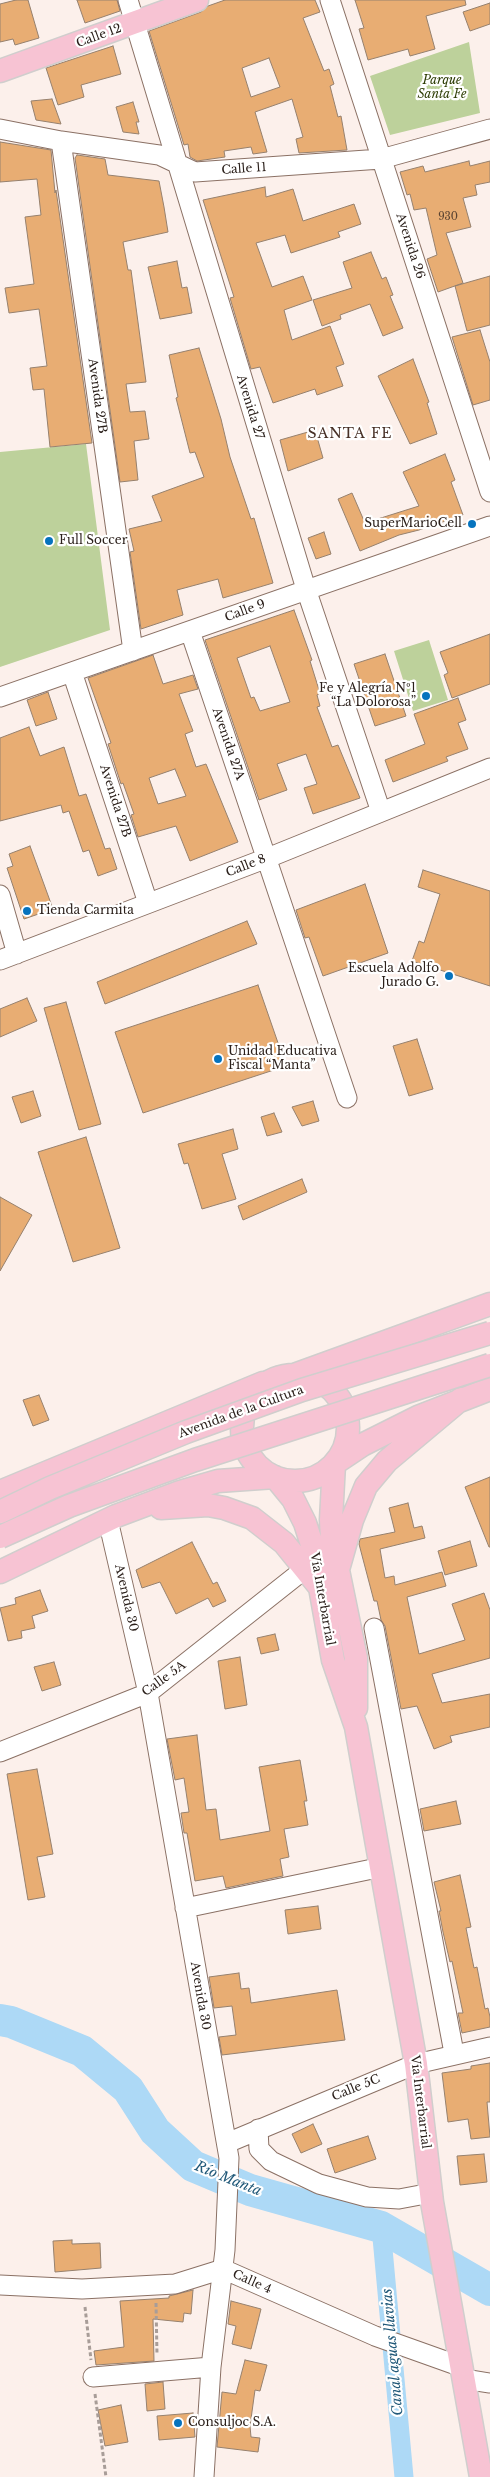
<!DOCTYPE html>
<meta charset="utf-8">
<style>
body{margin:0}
canvas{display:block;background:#fcf0eb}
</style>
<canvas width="490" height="2477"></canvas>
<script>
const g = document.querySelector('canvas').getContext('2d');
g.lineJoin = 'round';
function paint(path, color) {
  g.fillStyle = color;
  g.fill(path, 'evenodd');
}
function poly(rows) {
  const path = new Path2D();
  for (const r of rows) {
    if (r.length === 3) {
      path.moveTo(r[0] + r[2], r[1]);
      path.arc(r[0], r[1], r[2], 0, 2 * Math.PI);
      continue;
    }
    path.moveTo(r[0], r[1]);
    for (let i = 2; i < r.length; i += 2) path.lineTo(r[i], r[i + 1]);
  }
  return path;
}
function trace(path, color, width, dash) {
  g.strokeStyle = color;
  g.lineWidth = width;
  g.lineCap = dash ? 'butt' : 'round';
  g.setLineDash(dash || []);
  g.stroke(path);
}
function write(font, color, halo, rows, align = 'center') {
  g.font = font + ' "Libre Baskerville",serif';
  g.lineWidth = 4.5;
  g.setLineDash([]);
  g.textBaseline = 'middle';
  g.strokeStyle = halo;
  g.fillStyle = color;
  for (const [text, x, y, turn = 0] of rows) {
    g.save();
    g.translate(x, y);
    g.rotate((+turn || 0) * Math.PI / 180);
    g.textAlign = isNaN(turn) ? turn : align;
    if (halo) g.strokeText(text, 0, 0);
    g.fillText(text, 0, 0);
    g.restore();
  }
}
const green = poly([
 [469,42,480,113,390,135,370,76],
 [86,444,110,630,0,667,0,452],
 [429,640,448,700,413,711,394,651]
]);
const canal = poly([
 [381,2227,404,2477]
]);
const river = poly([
 [0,2020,11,2022,82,2051,128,2089,155,2131,193,2166,250,2190,381,2227,490,2290]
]);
const building = poly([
 [16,0,28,0,39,38,15,45,13,39,0,42,0,4,16,0],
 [77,0,117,0,120,11,85,23,77,0],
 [225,0,315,0,320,12,303,18,324,71,329,69,334,84,330,86,338,117,341,116,347,150,299,153,296,139,303,137,292,99,255,112,267,152,253,154,251,147,224,151,225,157,197,161,190,157,188,144,184,145,149,31,201,12,208,6,225,0],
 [269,58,280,87,251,97,242,68,269,58],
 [355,0,465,0,466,5,426,16,435,49,410,56,408,49,368,60,359,29,364,28,355,0],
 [490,3,490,24,470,31,463,12,490,3],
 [113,46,121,74,81,85,84,97,58,105,46,68,113,46],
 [52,99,61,124,36,120,31,101,52,99],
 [133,102,139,122,136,122,139,134,123,132,116,107,133,102],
 [0,142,51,150,55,193,56,190,92,443,50,447,44,389,33,390,30,368,47,366,39,309,9,313,5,288,34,284,25,217,41,215,37,179,0,182,0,142],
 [77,155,105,159,108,175,159,181,164,207,168,232,123,242,128,270,131,270,146,382,126,384,130,412,145,411,149,439,134,441,138,480,120,482,75,158,77,155],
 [469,161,470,166,490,161,490,182,475,185,477,195,463,198,471,227,446,233,463,283,438,292,427,259,437,255,426,208,414,210,410,194,407,195,400,172,423,166,425,172,469,161],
 [265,187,266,197,293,189,303,221,354,204,361,224,338,232,340,237,291,253,285,235,256,243,272,287,303,276,312,300,284,310,292,340,330,326,344,364,336,367,343,386,317,395,315,389,273,403,260,367,251,369,230,298,234,297,203,200,265,187],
 [371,252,382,279,386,277,393,295,390,296,403,328,383,336,370,304,340,315,341,319,322,326,313,300,352,288,343,262,371,252],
 [177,261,182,288,187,287,192,313,160,319,148,267,177,261],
 [490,276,490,325,467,331,455,286,490,276],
 [480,330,490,362,490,400,473,405,452,337,480,330],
 [199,348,221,419,230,457,251,519,254,518,273,583,223,598,218,579,177,590,183,615,141,629,130,552,134,551,129,529,162,521,152,496,204,477,195,452,190,453,176,398,178,397,169,355,199,348],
 [413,359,429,402,427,403,437,434,410,444,378,376,413,359],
 [315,430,323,458,288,471,280,440,315,430],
 [445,454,455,480,451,482,463,515,419,530,399,535,360,551,338,499,352,493,365,523,419,506,403,472,445,454],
 [324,532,331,554,316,559,308,538,324,532],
 [294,610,312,660,310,661,320,693,317,695,320,706,317,707,332,747,338,745,360,798,313,814,304,788,317,784,306,754,277,764,287,790,259,800,205,640,294,610],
 [270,646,290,702,260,711,254,697,251,698,237,658,270,646],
 [490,634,490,684,452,698,444,675,448,673,440,652,490,634],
 [385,654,406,716,375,726,354,664,385,654],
 [153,655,163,684,193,675,198,689,179,694,193,731,185,734,196,767,206,764,238,842,190,861,176,826,138,837,131,815,134,814,123,783,121,784,108,744,111,743,88,678,153,655],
 [175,769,186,796,158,804,149,778,175,769],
 [48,692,57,719,36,726,27,700,48,692],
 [458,698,466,720,458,723,468,749,446,757,448,761,393,782,385,760,425,744,414,714,458,698],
 [29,727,40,756,64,747,79,796,86,794,105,849,110,848,117,869,98,876,89,850,83,852,69,811,63,813,61,805,0,821,0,738,29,727],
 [30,846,53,909,24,919,7,868,13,866,9,854,30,846],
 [423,870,490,891,490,986,412,961,419,941,424,943,440,894,418,887,423,870],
 [365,884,388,953,323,976,309,937,305,938,296,910,365,884],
 [247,921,257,944,105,1004,97,982,247,921],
 [258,985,286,1066,143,1113,115,1032,258,985],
 [27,998,37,1021,0,1037,0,1009,27,998],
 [66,1002,101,1124,79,1130,44,1008,66,1002],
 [417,1039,433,1089,409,1096,393,1046,417,1039],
 [33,1091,41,1116,21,1123,12,1097,33,1091],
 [313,1101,319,1121,302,1126,292,1107,313,1101],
 [274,1113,282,1132,267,1136,261,1117,274,1113],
 [233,1129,238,1149,222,1154,236,1199,202,1209,188,1163,184,1164,178,1144,233,1129],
 [86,1137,120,1248,73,1262,38,1152,86,1137],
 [302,1179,307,1192,243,1220,238,1206,302,1179],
 [0,1197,32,1215,0,1271,0,1197],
 [39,1395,49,1420,33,1426,23,1400,39,1395],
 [490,1477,490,1547,489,1547,465,1487,490,1477],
 [408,1503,414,1528,422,1526,425,1538,380,1549,385,1578,394,1576,395,1585,442,1572,446,1586,407,1597,419,1654,465,1640,452,1604,484,1593,490,1610,490,1658,432,1674,442,1703,490,1694,490,1727,450,1736,452,1742,434,1749,417,1706,401,1709,385,1626,381,1620,377,1601,374,1601,359,1544,360,1539,395,1532,389,1508,408,1503],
 [470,1541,477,1566,445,1575,438,1551,470,1541],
 [192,1542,213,1584,217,1582,226,1601,213,1607,208,1598,176,1614,160,1582,142,1588,136,1570,192,1542],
 [40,1590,48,1611,32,1616,35,1628,21,1631,22,1638,8,1641,0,1608,16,1604,15,1598,40,1590],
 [275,1634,279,1650,261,1654,257,1638,275,1634],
 [240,1657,247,1705,225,1709,218,1661,240,1657],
 [54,1662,61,1685,42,1691,34,1667,54,1662],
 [197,1735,206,1810,216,1809,220,1840,270,1831,259,1767,300,1760,307,1801,304,1801,308,1825,284,1829,289,1857,280,1859,283,1876,226,1888,223,1876,195,1881,187,1833,184,1833,181,1813,189,1812,184,1778,175,1780,167,1739,197,1735],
 [37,1769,53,1854,37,1857,45,1897,28,1900,7,1774,37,1769],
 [456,1801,461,1824,424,1831,420,1809,456,1801],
 [460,1875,471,1927,466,1928,474,1968,477,1967,485,2009,488,2008,490,2017,490,2027,462,2033,458,2013,463,2013,452,1961,450,1962,443,1932,439,1911,441,1911,434,1882,460,1875],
 [318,1906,321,1929,288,1934,285,1910,318,1906],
 [239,1973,241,1989,249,1988,251,2003,337,1990,345,2040,222,2055,219,2037,236,2035,232,2006,214,2008,209,1977,239,1973],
 [490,2063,490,2102,487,2102,490,2137,471,2139,468,2119,448,2122,442,2073,471,2069,471,2066,490,2063],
 [313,2124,322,2144,301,2153,292,2134,313,2124],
 [368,2136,376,2159,335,2173,327,2149,368,2136],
 [484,2154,487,2182,460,2185,457,2156,484,2154],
 [72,2240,72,2244,100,2243,101,2268,55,2272,53,2241,72,2240],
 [193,2290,191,2314,184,2313,183,2322,153,2319,154,2361,96,2365,94,2351,124,2347,120,2301,169,2298,169,2296,193,2290],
 [231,2301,261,2309,251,2349,232,2344,236,2326,228,2324,231,2301],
 [245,2360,267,2365,260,2391,255,2390,250,2426,251,2437,260,2438,258,2452,217,2447,222,2392,236,2394,245,2360],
 [163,2382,165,2409,147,2411,145,2384,163,2382],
 [121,2405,128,2442,105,2446,98,2410,121,2405],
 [193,2413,195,2437,159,2440,157,2416,193,2413]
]);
const path = poly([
 [156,2303,157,2355],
 [85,2307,91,2360],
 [95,2394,106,2477]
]);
const minor = poly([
 [128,0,306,589,381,812],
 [330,0,490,492],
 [0,129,61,141,159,155,195,172,381,159,490,129],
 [61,141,133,651],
 [190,631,347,1098],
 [72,672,148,903],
 [0,697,490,526],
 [0,895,17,954],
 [0,960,275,855,490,768],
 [108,1520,148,1693,229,2158,225,2250,211,2367,204,2477],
 [374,1628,454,2053],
 [0,1752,148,1693,306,1568],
 [185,1908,382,1867],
 [258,2129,259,2149,271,2161,319,2184,367,2197,399,2199,431,2193],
 [227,2143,416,2064,490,2047],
 [0,2285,82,2289,175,2284,223,2269,375,2336,462,2367],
 [93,2377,211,2367],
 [464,2379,490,2383]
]);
const major = poly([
 [0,71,197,0],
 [294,1375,490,1304],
 [295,1428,53],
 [335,1463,362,1445,418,1417,490,1389],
 [334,1464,331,1520,332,1541,356,1658,356,1708],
 [275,1477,293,1499,305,1523,313,1548,333,1660,356,1727,416,2064,432,2202,481,2477],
 [0,1492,263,1383],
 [161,1508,208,1505,224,1508,252,1518,284,1543,318,1585],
 [339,1566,352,1520,366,1486,387,1461,461,1399],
 [0,1572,116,1516,180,1492,218,1481,275,1477]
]);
const majorBridge = poly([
 [0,1512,50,1488,186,1432,302,1390,490,1333],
 [0,1537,69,1506,195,1460,490,1365]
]);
const markers = [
 [472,524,5,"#0673be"],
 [49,541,5,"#0673be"],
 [426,696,5,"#0673be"],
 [27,911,5,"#0673be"],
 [449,976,5,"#0673be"],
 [218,1059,5,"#0673be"],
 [178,2423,5,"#0673be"]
];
const numberNames = [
 ["930",448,217]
];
const streetNames = [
 ["Calle 12",99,36,-20],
 ["Calle 11",244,169,-4],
 ["Avenida 26",410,246,72],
 ["Avenida 27B",97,396,82],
 ["Avenida 27",250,407,73],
 ["Calle 9",245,611,-20],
 ["Avenida 27A",228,744,71],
 ["Avenida 27B",115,801,72],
 ["Calle 8",246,866,-21],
 ["Avenida de la Cultura",241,1412,-20],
 ["Avenida 30",126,1598,77],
 ["Vía Interbarrial",322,1599,80],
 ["Calle 5A",164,1679,-36],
 ["Avenida 30",200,1996,80],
 ["Calle 5C",356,2088,-22],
 ["Vía Interbarrial",420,2102,83],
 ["Calle 4",252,2282,24]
];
const parkNames = [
 ["Parque",442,81],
 ["Santa Fe",442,95]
];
const poiNames = [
 ["SuperMarioCell",462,524,"right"],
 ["Full Soccer",59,541],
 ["Fe y Alegría Nº1",416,689,"right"],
 ["“La Dolorosa”",416,703,"right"],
 ["Tienda Carmita",37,911],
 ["Escuela Adolfo",439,969,"right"],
 ["Jurado G.",439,983,"right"],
 ["Unidad Educativa",228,1052],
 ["Fiscal “Manta”",228,1066],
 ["Consuljoc S.A.",188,2423]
];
const neighbourhoodNames = [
 ["SANTA FE",350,434]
];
const waterNames = [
 ["Río Manta",228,2179,22],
 ["Canal aguas lluvias",393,2352,-95]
];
paint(green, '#bdd19b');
trace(canal, '#add9f6', 19);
trace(river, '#add9f6', 32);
paint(building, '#e8ad73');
trace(building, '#96816e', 1);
trace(minor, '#8b7165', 21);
trace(major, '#d0cecd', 25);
trace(path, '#a89d98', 3, [4, 2.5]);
trace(minor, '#fff', 19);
trace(major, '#f7c3d3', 22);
trace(majorBridge, '#d0cecd', 25, []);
trace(majorBridge, '#f7c3d3', 22);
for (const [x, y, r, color] of markers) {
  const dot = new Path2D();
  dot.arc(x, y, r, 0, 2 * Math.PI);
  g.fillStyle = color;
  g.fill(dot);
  trace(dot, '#fff', 2);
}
write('10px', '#5a4331', null, numberNames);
write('12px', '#2b201b', '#fff', streetNames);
write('italic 12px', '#2e3d05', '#fff', parkNames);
write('12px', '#2b201b', '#fff', poiNames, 'left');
g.letterSpacing = '1px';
write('14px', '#483127', '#fff', neighbourhoodNames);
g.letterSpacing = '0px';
write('italic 14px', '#215979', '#fff', waterNames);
</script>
